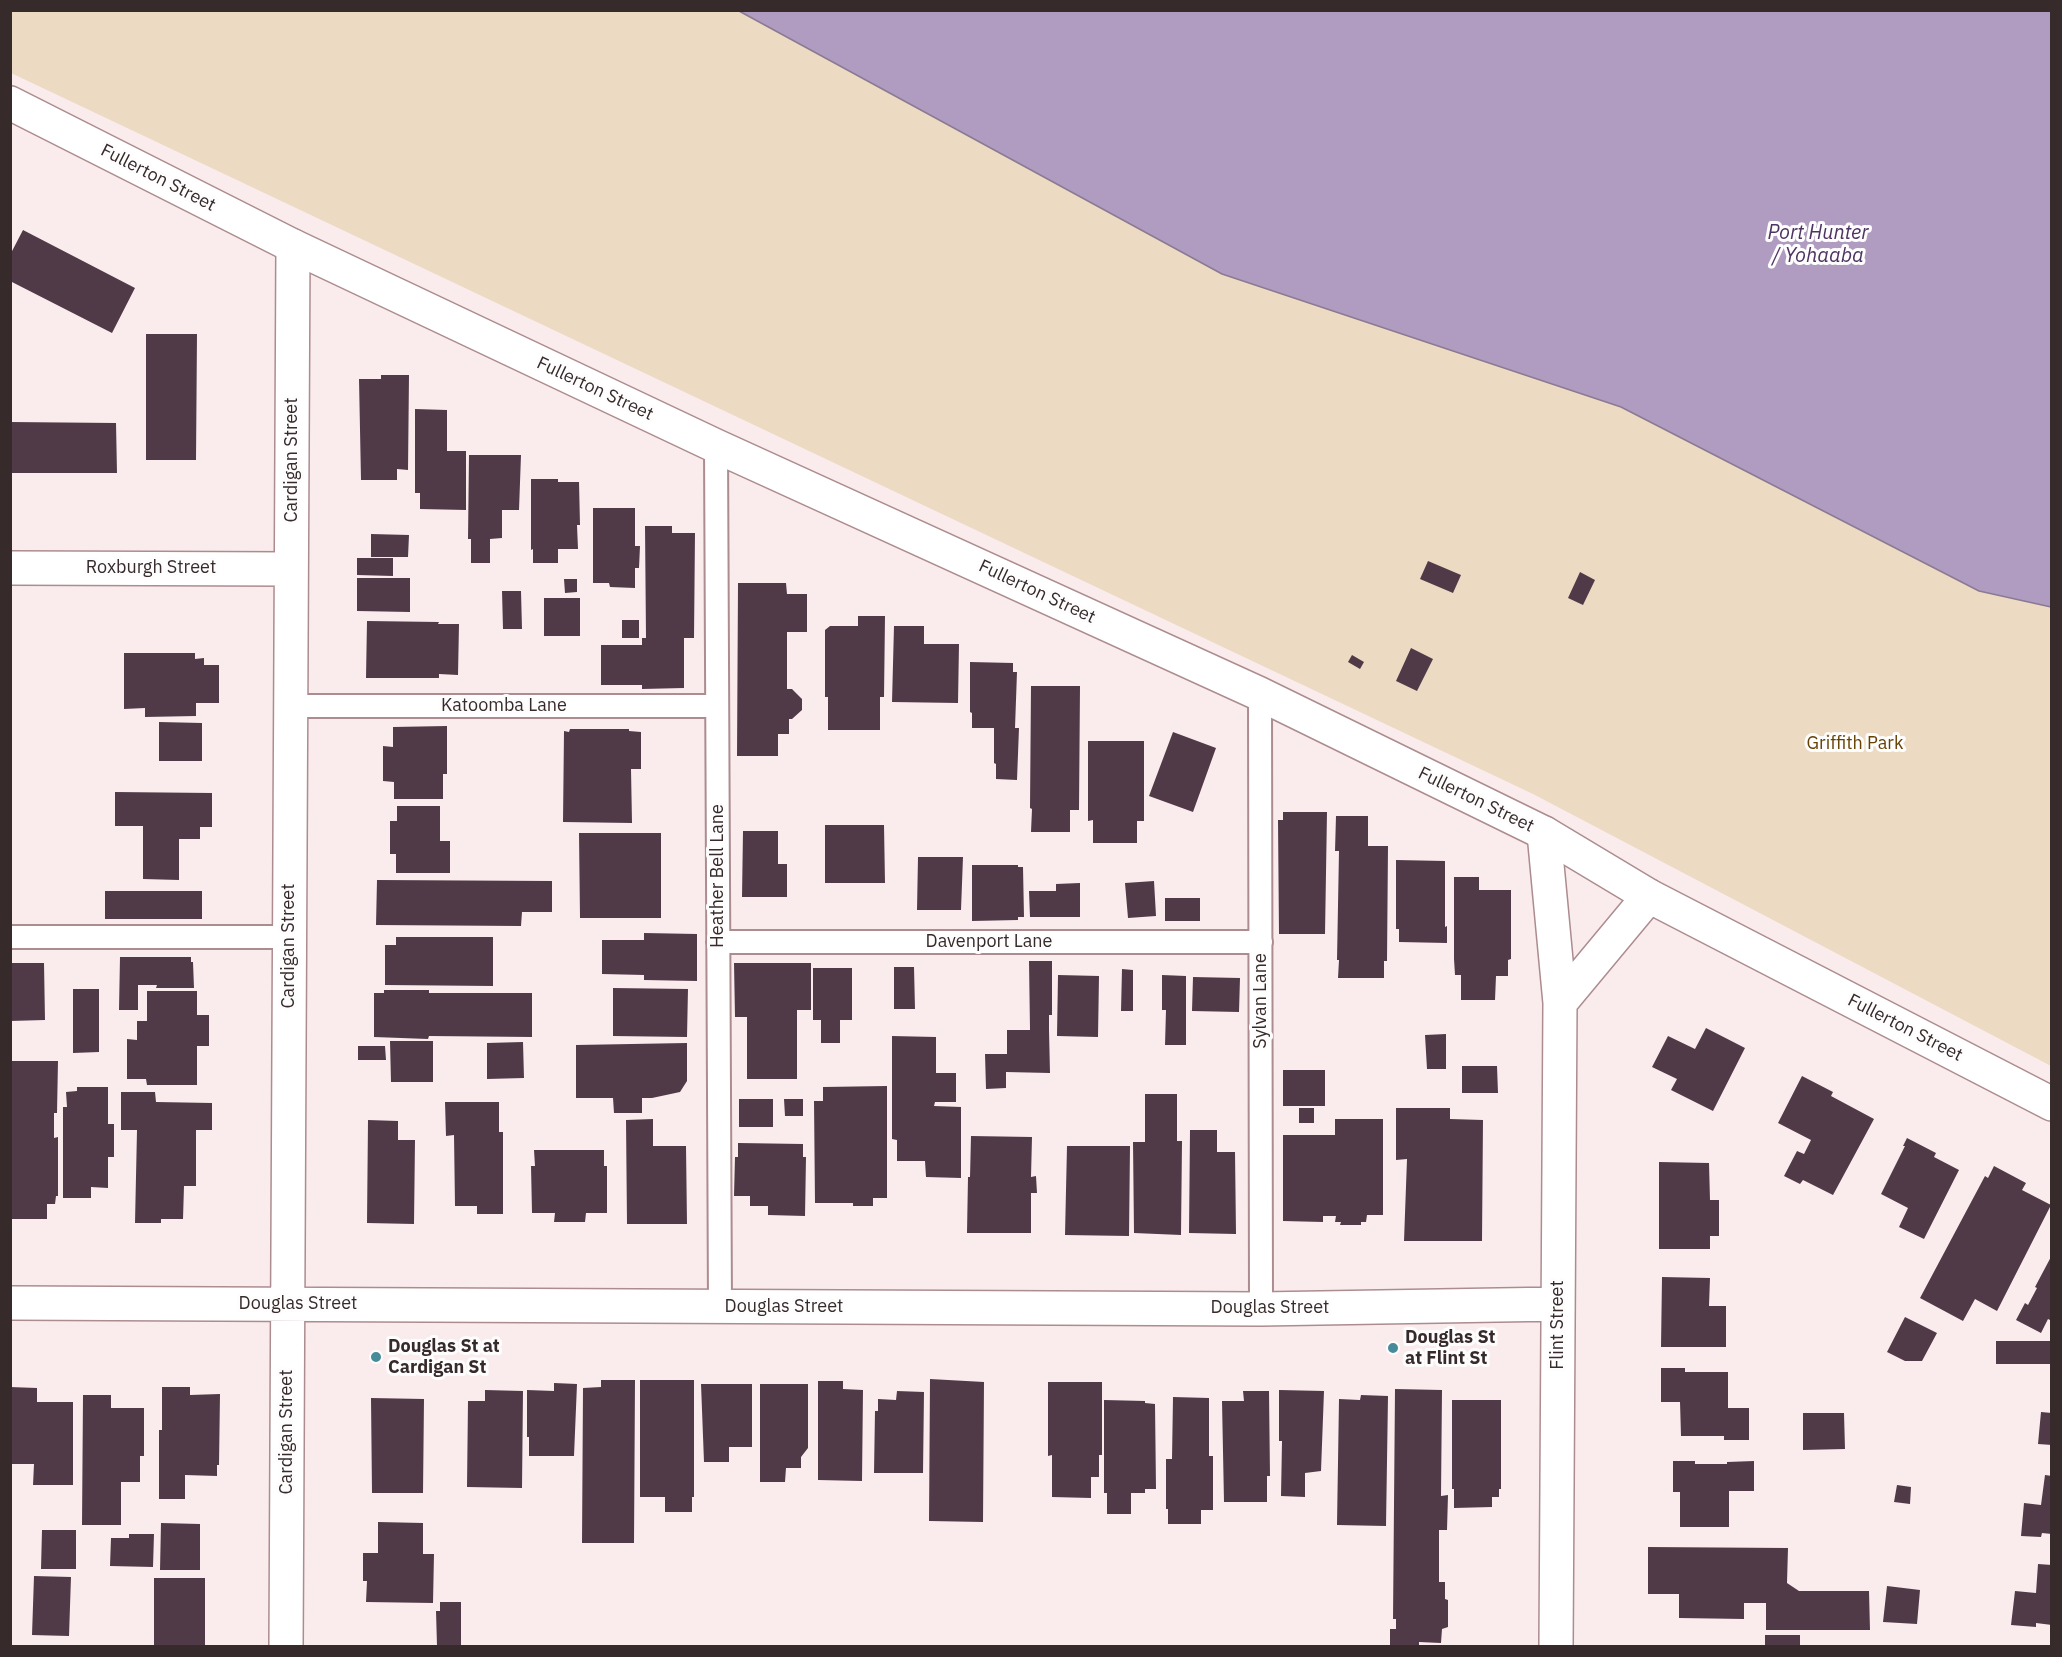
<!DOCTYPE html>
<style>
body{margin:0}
#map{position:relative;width:2062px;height:1657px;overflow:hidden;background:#faeced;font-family:"IBM Plex Sans",sans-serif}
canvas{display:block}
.frame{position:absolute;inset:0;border:12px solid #372a2b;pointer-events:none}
</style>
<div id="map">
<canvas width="2062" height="1657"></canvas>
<div class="frame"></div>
</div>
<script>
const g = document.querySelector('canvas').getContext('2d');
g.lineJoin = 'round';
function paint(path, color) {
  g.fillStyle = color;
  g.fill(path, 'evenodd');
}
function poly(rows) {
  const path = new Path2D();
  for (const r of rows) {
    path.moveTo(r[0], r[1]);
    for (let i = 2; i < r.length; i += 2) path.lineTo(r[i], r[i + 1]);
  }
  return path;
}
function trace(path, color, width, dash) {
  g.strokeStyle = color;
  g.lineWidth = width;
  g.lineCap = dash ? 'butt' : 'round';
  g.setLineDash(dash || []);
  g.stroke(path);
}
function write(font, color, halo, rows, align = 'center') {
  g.font = font + ' "IBM Plex Sans",sans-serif';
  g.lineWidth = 6;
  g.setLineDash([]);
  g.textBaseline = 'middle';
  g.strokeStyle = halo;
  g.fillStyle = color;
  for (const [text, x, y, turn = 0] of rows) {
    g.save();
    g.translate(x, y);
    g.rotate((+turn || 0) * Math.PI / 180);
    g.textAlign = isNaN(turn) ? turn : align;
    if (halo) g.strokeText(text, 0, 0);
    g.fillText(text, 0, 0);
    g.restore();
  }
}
const green = poly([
 [10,11,739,11,1222,274,1621,407,1979,591,2051,607,2051,1066,1533,794,11,73]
]);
const water = poly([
 [739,11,2051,11,2051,607,1979,591,1621,407,1222,274,739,11]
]);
const building = poly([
 [23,230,135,288,112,333,10,281,10,255],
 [146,334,197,334,196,460,146,460],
 [381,375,409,375,408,470,397,469,397,480,361,480,359,379,381,379],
 [415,409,447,410,447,451,466,451,466,510,420,509,420,493,415,493],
 [10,422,116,423,117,473,10,473],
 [469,455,521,455,519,510,502,510,502,538,490,539,490,563,471,563,471,539,468,539],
 [531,479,558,479,558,482,579,482,580,525,577,525,578,549,558,549,558,563,533,563,533,549,531,550],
 [593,508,635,508,635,546,640,546,639,568,635,568,635,588,610,587,609,583,593,583],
 [645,526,672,526,672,533,695,533,694,638,684,638,684,688,642,689,642,685,601,685,601,645,642,645,642,638,646,638],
 [371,534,409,535,408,557,371,557],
 [357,558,393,558,393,576,357,575],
 [1428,561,1461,575,1453,593,1420,579],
 [1580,572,1595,580,1583,605,1568,598],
 [357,578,410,578,410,612,357,611],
 [564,579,577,579,577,592,565,593],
 [738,583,786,583,787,594,807,594,807,632,787,632,787,689,792,689,802,699,802,710,792,719,789,719,789,734,778,734,778,756,737,756],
 [502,591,521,591,522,629,503,629],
 [544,598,580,598,580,636,544,636],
 [858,616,885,616,884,697,880,697,880,730,828,730,828,697,825,697,825,630,830,626,858,626],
 [622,620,639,620,639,638,622,638],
 [367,621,439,622,438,624,459,624,458,675,439,674,439,678,366,678],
 [894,626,924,626,924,644,959,644,958,703,892,702],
 [1411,648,1433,659,1417,691,1396,681],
 [124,653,195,653,195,659,204,658,204,665,219,665,219,703,196,703,196,716,145,717,145,708,124,709],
 [1352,655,1364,662,1360,669,1348,662],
 [970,662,1013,663,1013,672,1017,672,1015,728,1019,728,1017,780,996,779,996,764,994,763,994,728,972,728,972,713,970,712],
 [1031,686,1080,686,1079,810,1070,810,1070,832,1031,832,1032,809,1030,808],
 [159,722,202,723,202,761,159,761],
 [447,726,447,774,443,774,443,799,394,799,394,782,383,781,383,746,393,747,393,727],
 [570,729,629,729,629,731,641,732,641,769,631,769,632,823,563,822,564,731,569,732],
 [1173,732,1216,748,1193,812,1149,796],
 [1088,741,1144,741,1144,821,1137,821,1137,843,1093,843,1093,820,1088,821],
 [115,792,212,793,212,827,200,827,200,839,179,839,179,880,143,879,143,826,115,826],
 [397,806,440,806,440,841,450,841,450,873,396,873,396,854,390,854,390,821,397,821],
 [1283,812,1327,812,1325,934,1279,934,1278,820,1283,820],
 [1336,816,1368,816,1368,846,1388,846,1387,961,1384,961,1384,978,1338,978,1339,960,1337,960,1339,851,1335,851],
 [825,825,884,825,885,883,825,883],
 [743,831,778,831,778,864,787,864,787,897,742,897],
 [579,833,661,833,661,918,580,918],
 [918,857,963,857,961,910,917,910],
 [1396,860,1445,861,1445,927,1447,926,1447,943,1399,942,1399,929,1396,929],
 [972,865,1018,865,1018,867,1023,867,1024,917,1018,917,1018,920,972,921],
 [1454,877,1479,877,1479,890,1511,890,1511,959,1508,960,1508,976,1496,976,1495,1000,1461,1000,1461,975,1455,975,1454,959],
 [377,880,552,881,552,912,522,912,521,926,376,925],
 [1154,881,1156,916,1128,918,1125,883],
 [1080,883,1080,917,1030,917,1029,891,1056,891,1056,884],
 [105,891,202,891,202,919,105,919],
 [1165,898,1200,898,1200,921,1165,921],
 [644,933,697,934,697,981,644,980,644,975,602,974,602,940,644,940],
 [396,937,493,937,493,986,385,985,385,945,396,945],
 [120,957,191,957,191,962,193,962,194,988,156,988,157,985,138,985,138,1010,119,1010],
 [1029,961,1052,961,1052,1015,1049,1015,1049,1030,1050,1073,1006,1072,1006,1088,986,1089,985,1054,1007,1054,1007,1030,1030,1030],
 [10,963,44,963,45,1020,10,1021],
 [734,963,811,963,811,1010,797,1010,797,1079,747,1079,747,1017,735,1017],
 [894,967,914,967,915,1009,894,1009],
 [813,968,852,968,852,1020,840,1020,840,1043,821,1043,821,1020,813,1020],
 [1122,969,1133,970,1133,1011,1121,1011],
 [1058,975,1099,976,1098,1037,1057,1036],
 [1162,975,1186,976,1186,1045,1165,1045,1166,1010,1162,1010],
 [1193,977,1240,978,1239,1012,1192,1011],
 [613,988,688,989,687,1037,613,1036],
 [73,989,99,989,99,1052,73,1053],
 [384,990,429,990,429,993,532,993,532,1037,429,1036,428,1039,374,1037,374,993,384,993],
 [147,991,197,991,197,1015,209,1015,209,1046,197,1046,197,1085,147,1085,146,1079,127,1079,127,1039,137,1040,137,1021,147,1021],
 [1706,1028,1745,1048,1713,1111,1671,1090,1677,1079,1652,1067,1668,1036,1695,1049],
 [1446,1034,1446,1069,1427,1069,1425,1035],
 [892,1036,936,1037,936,1073,956,1073,956,1102,935,1102,934,1106,961,1107,961,1178,926,1177,925,1161,897,1161,897,1140,892,1139],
 [390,1041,433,1041,433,1082,391,1082],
 [523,1042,524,1078,487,1079,487,1043],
 [687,1043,687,1081,680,1092,652,1098,642,1098,642,1113,614,1113,613,1098,576,1098,576,1045],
 [358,1046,385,1046,386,1060,358,1060],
 [10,1061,58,1061,57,1113,54,1113,54,1138,58,1137,58,1196,56,1196,55,1204,47,1204,47,1219,10,1219],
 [1462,1066,1497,1066,1498,1093,1462,1093],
 [1283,1070,1325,1070,1325,1106,1283,1106],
 [1802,1076,1833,1092,1831,1096,1874,1119,1833,1195,1803,1180,1800,1184,1784,1176,1797,1151,1804,1154,1811,1140,1778,1123],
 [887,1086,887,1198,873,1198,873,1206,853,1206,853,1203,815,1203,814,1101,823,1101,823,1087],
 [77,1087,108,1087,108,1124,114,1124,114,1157,108,1157,108,1188,91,1187,91,1198,63,1198,63,1107,67,1107,66,1092,77,1091],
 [121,1092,155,1092,156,1102,212,1103,212,1130,196,1130,196,1186,184,1186,183,1219,161,1219,161,1223,135,1223,137,1130,121,1130],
 [1145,1094,1177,1094,1177,1141,1182,1141,1181,1235,1134,1233,1133,1142,1145,1142],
 [739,1099,773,1099,773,1127,739,1127],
 [784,1099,803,1099,803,1116,785,1116],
 [445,1102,499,1102,499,1132,503,1132,503,1214,477,1214,477,1206,455,1206,454,1135,446,1136],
 [1299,1108,1314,1108,1314,1123,1299,1123],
 [1396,1108,1450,1108,1450,1119,1483,1120,1482,1241,1404,1241,1407,1159,1396,1160],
 [653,1119,653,1146,686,1146,687,1224,627,1224,626,1120],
 [1335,1119,1383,1119,1383,1215,1367,1215,1366,1222,1361,1222,1361,1225,1340,1225,1341,1222,1335,1222,1336,1216,1323,1216,1323,1222,1283,1221,1283,1135,1335,1135],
 [368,1120,398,1121,398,1140,415,1140,414,1224,367,1223],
 [1190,1130,1217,1130,1217,1152,1235,1152,1236,1234,1189,1233],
 [971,1136,1032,1137,1031,1177,1036,1176,1037,1193,1031,1193,1031,1233,967,1233,968,1177,970,1177],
 [1907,1138,1936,1153,1934,1157,1959,1170,1924,1239,1899,1227,1908,1208,1881,1194,1905,1146,1903,1146],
 [738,1143,803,1144,803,1157,806,1157,805,1216,768,1215,768,1206,750,1206,750,1196,734,1196,735,1157,738,1157],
 [1067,1146,1130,1146,1129,1236,1065,1235],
 [534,1150,604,1150,604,1166,607,1166,607,1213,586,1213,585,1222,554,1222,555,1213,532,1213,531,1166,535,1166],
 [1659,1162,1709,1163,1710,1200,1719,1200,1719,1236,1710,1236,1710,1249,1659,1249],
 [1994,1166,2026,1183,2022,1190,2051,1205,1997,1311,1975,1299,1963,1321,1920,1298,1985,1176,1988,1178],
 [2052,1255,2052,1321,2048,1319,2041,1333,2016,1320,2025,1303,2028,1305,2037,1288,2035,1287],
 [1662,1277,1710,1278,1709,1306,1726,1306,1726,1347,1661,1347],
 [1905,1317,1937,1333,1922,1361,1905,1361,1887,1352],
 [1996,1341,2052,1341,2052,1364,1996,1364],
 [1661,1368,1685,1368,1685,1372,1728,1372,1728,1408,1749,1408,1749,1440,1724,1440,1724,1436,1681,1436,1680,1402,1661,1402],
 [930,1379,984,1382,983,1522,929,1521],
 [601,1380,635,1380,634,1543,582,1543,583,1388,601,1387],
 [640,1380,694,1380,694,1497,692,1497,692,1512,665,1512,665,1497,640,1497],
 [818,1381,843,1381,843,1389,863,1390,862,1481,818,1480],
 [1048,1382,1102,1382,1102,1455,1099,1455,1099,1477,1091,1477,1091,1498,1052,1497,1052,1455,1048,1456],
 [554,1383,577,1384,574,1456,529,1456,529,1437,527,1437,527,1390,554,1391],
 [701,1384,752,1384,752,1447,729,1447,729,1462,704,1462],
 [760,1384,808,1384,808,1448,801,1457,801,1468,786,1468,785,1482,760,1482],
 [10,1387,37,1388,37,1402,73,1402,73,1485,33,1485,34,1464,10,1464],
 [162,1387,190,1387,190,1395,220,1394,219,1465,217,1465,217,1476,185,1475,185,1499,159,1499,159,1430,162,1430],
 [1395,1389,1442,1390,1441,1496,1448,1495,1447,1530,1439,1530,1439,1582,1445,1582,1445,1599,1448,1600,1448,1627,1442,1629,1441,1643,1419,1642,1419,1646,1390,1646,1390,1629,1396,1629,1396,1619,1393,1619],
 [485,1390,523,1391,522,1488,467,1487,468,1401,485,1401],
 [1279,1390,1324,1391,1321,1471,1305,1473,1305,1497,1281,1496,1282,1441,1279,1441],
 [897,1391,924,1392,923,1473,874,1473,875,1411,878,1411,878,1399,896,1400],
 [1243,1391,1269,1391,1270,1476,1267,1476,1267,1502,1224,1502,1222,1401,1244,1401],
 [83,1395,111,1395,111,1408,144,1408,144,1456,140,1456,140,1482,121,1482,121,1525,82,1525],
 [1361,1395,1388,1396,1386,1526,1337,1525,1339,1399,1360,1400],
 [1173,1397,1209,1398,1209,1456,1213,1456,1213,1510,1201,1510,1201,1524,1168,1524,1168,1509,1166,1509,1166,1459,1172,1459],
 [371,1398,424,1399,423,1493,372,1493],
 [1104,1400,1145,1401,1145,1403,1155,1404,1156,1489,1145,1489,1145,1493,1131,1493,1131,1514,1107,1514,1107,1493,1104,1493],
 [1452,1400,1501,1400,1501,1489,1499,1489,1499,1497,1492,1497,1492,1507,1454,1508,1454,1489,1452,1489],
 [2041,1412,2052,1413,2052,1445,2038,1444],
 [1803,1413,1844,1413,1845,1449,1803,1450],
 [1673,1461,1695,1461,1695,1464,1727,1464,1727,1462,1754,1461,1754,1491,1729,1491,1729,1527,1680,1527,1680,1492,1673,1492],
 [2045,1475,2052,1476,2052,1534,2042,1533,2041,1537,2021,1536,2024,1503,2041,1505],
 [1897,1485,1911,1487,1910,1504,1894,1502],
 [378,1522,423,1523,423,1554,434,1554,433,1603,366,1602,367,1581,363,1581,363,1553,378,1553],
 [161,1523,200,1524,200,1570,160,1570],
 [42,1530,76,1530,76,1569,41,1569],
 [129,1534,154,1534,153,1567,110,1566,111,1538,129,1538],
 [1648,1547,1788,1548,1787,1583,1799,1591,1869,1591,1870,1630,1766,1630,1766,1603,1744,1603,1744,1619,1679,1618,1679,1594,1648,1594],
 [2038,1564,2052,1565,2052,1625,2036,1623,2036,1627,2011,1625,2015,1591,2036,1593],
 [34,1576,71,1577,69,1636,32,1635],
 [154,1578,205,1578,205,1646,154,1646],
 [1887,1586,1920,1590,1917,1624,1883,1622],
 [440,1602,461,1602,461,1646,437,1646,436,1611,440,1611],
 [1765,1635,1800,1635,1800,1646,1765,1646]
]);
const service = poly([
 [716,446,720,1307],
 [1260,694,1261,1309],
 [291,706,717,706],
 [10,937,289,937],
 [718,942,1261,942]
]);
const minor = poly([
 [10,568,291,569],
 [1544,833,1560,1003,1556,1646],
 [1560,1003,1649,896],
 [10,1303,1261,1309,1558,1304],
 [286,1646,293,246]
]);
const secondary = poly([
 [10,103,293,246,716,446,1260,694,1544,833,1649,896,2052,1104]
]);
const markers = [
 [1393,1348,6,"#478a9a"],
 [376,1357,6,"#478a9a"]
];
const streetNames = [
 ["Fullerton Street",158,178,27],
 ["Fullerton Street",595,389,25],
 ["Cardigan Street",292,460,-90],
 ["Roxburgh Street",151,568],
 ["Fullerton Street",1037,592,25],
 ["Katoomba Lane",504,706],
 ["Fullerton Street",1476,800,26],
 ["Heather Bell Lane",718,876,-90],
 ["Davenport Lane",989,942],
 ["Cardigan Street",289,946,-90],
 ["Sylvan Lane",1261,1001,-90],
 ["Fullerton Street",1905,1028,27],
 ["Douglas Street",298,1304],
 ["Douglas Street",784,1307],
 ["Douglas Street",1270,1308],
 ["Flint Street",1558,1325,-90],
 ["Cardigan Street",287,1432,-90]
];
const parkNames = [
 ["Griffith Park",1855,744]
];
const poiNames = [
 ["Douglas St",1405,1338],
 ["at Flint St",1405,1359],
 ["Douglas St at",388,1347],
 ["Cardigan St",388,1368]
];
const waterNames = [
 ["Port Hunter",1818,233],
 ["/ Yohaaba",1818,256]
];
paint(green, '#ecdac3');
paint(water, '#af9cc0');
trace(water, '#8b7a93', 1.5);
paint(building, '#513a48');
trace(service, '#ac8c8f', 26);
trace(minor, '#ac8c8f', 36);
trace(secondary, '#ac8c8f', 36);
trace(service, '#fff', 22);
trace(minor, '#fff', 33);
trace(secondary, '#fff', 33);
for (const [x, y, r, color] of markers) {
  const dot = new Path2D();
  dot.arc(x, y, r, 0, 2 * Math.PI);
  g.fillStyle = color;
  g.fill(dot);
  trace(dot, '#fdfdfd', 2);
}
write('18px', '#372a2b', '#fdfdfd', streetNames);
write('18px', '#654203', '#fdfdfd', parkNames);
write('bold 18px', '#372a2b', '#fdfdfd', poiNames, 'left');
write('italic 20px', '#4e3362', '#fdfdfd', waterNames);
</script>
